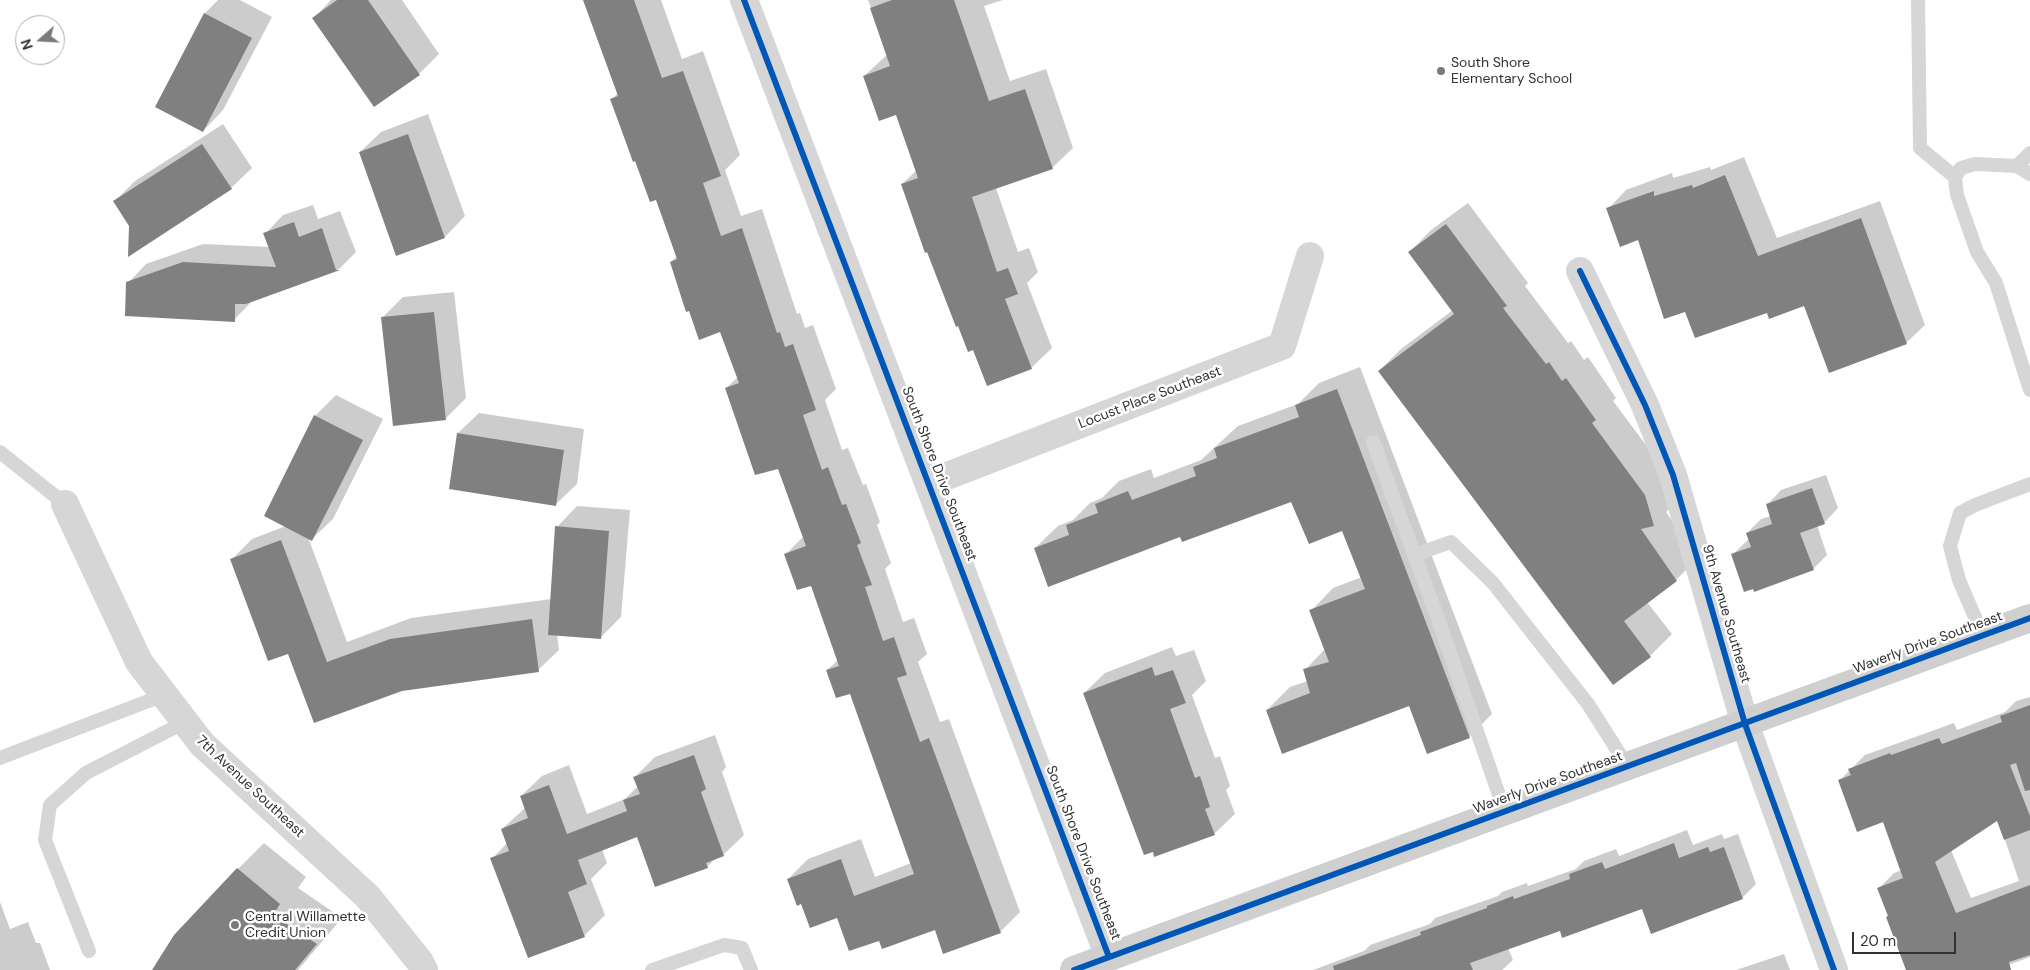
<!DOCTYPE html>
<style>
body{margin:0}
#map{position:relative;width:2030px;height:970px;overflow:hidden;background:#fff;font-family:"DM Sans",sans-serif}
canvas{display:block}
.north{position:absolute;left:15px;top:15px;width:50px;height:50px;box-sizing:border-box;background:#fff;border:1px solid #adadad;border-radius:50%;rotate:251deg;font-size:14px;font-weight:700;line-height:20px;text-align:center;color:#323232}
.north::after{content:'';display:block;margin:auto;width:18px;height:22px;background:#7a7a7a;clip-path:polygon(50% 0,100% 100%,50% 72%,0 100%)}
.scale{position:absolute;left:1852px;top:932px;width:104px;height:22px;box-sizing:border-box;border:2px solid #323232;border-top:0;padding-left:6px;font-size:15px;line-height:18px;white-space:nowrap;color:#323232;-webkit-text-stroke:4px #fff;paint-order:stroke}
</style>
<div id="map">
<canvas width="2030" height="970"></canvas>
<div class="north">N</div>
<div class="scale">20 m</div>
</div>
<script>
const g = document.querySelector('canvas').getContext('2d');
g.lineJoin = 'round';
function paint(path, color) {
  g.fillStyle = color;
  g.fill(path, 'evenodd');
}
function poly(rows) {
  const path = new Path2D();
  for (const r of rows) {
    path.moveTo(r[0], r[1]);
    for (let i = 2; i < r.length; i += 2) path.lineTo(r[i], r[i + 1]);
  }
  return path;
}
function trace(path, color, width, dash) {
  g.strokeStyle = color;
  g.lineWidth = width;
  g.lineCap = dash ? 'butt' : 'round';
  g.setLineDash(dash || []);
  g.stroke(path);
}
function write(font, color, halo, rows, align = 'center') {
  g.font = font + ' "DM Sans",sans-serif';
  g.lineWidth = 5;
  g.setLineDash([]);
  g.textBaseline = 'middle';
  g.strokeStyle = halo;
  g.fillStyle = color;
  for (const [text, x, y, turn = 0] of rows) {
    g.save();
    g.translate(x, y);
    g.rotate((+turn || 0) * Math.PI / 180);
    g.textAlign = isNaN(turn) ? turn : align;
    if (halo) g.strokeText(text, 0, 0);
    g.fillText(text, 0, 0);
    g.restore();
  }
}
const shadow = poly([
 [218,0,240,0,272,17,223,110,203,131,157,106,205,13],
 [331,0,402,0,439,54,419,74,314,18],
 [584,0,661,0,682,59,703,51,740,155,725,170,741,216,762,209,797,314,800,313,805,328,813,325,836,389,825,400,842,450,848,448,863,485,866,484,880,522,877,525,891,563,885,569,903,622,914,618,927,654,918,662,940,722,949,719,1020,912,1000,932,935,929,880,939,837,916,802,902,788,879,808,859,861,839,875,877,911,863,851,692,827,670,838,660,811,584,785,555,804,536,779,468,726,388,738,377,721,331,671,262,677,256,657,198,612,99,618,93],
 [868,0,1003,0,984,6,1010,81,1046,69,1073,148,1052,168,996,188,1018,252,1029,248,1038,272,1027,283,1052,348,1031,368,902,184,917,170,897,113,864,76,888,54],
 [428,114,465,216,445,237,360,152,381,132],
 [223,124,252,168,231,188,130,226,115,201,135,181],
 [1744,157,1777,238,1880,201,1925,325,1906,343,1805,304,1767,311,1685,310,1639,238,1608,209,1626,190,1672,173,1673,178,1710,167,1711,170],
 [1468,203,1528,283,1525,286,1568,343,1571,341,1584,360,1588,357,1616,398,1613,401,1667,473,1675,503,1666,512,1698,558,1676,580,1647,602,1672,634,1650,656,1379,371,1401,349,1453,310,1410,252,1431,230],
 [313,205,318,219,340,211,356,252,339,269,253,300,234,320,128,283,146,264,203,244,270,247,265,234,283,215],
 [454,292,466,398,445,419,382,318,403,297],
 [1360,367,1492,714,1469,737,1410,705,1267,710,1290,687,1308,681,1305,670,1325,649,1311,611,1333,588,1362,577,1343,529,1292,500,1181,536,1035,548,1058,526,1073,520,1090,503,1102,498,1119,481,1151,469,1154,478,1201,460,1238,426,1298,404,1319,383],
 [336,395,383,419,333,519,312,539,308,537,347,642,411,618,551,599,557,527,577,506,630,510,621,617,600,638,557,634,559,650,538,670,402,690,288,652,231,560,252,539,286,526,315,416],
 [479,413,584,429,577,484,556,504,458,433],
 [1826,475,1838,508,1824,523,1817,525,1827,555,1813,569,1732,555,1749,539,1747,533,1761,519,1771,516,1767,505,1781,490],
 [1172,647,1176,656,1194,650,1206,681,1192,695,1215,758,1220,756,1230,786,1226,790,1235,814,1214,834,1084,693,1105,673],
 [2030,697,2030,957,1995,970,1907,970,1887,917,1889,915,1879,888,1894,873,1902,870,1884,821,1839,781,1865,755,1954,723,1957,730,2005,712,2016,701],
 [1998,819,2019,881,1971,898,1951,850],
 [715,735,726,767,722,772,744,835,723,855,716,858,707,867,638,836,602,849,607,863,591,879,605,915,584,936,492,859,507,843,502,829,526,807,521,796,542,776,569,765,587,814,625,799,638,786,635,777,655,757],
 [1687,830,1693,845,1722,834,1724,839,1738,834,1756,884,1742,898,1643,907,1560,930,1508,948,1513,960,1502,970,1313,970,1364,951,1370,945,1430,924,1435,918,1498,896,1502,892,1527,883,1528,886,1576,869,1584,861,1616,849,1619,856],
 [264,843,306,877,298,888,342,918,298,970,164,970,238,869],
 [0,902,10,929,28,922,36,943,40,943,50,970,0,970],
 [1784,954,1790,970,1736,970]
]);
const building = poly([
 [337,0,368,0,420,75,374,107,312,18],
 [583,0,634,0,662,78,683,71,721,176,703,183,721,236,742,228,777,333,780,332,785,347,793,344,816,410,803,415,822,470,828,467,842,505,846,504,861,543,857,545,872,585,865,587,883,641,894,637,907,675,897,678,920,742,929,738,1001,933,943,954,935,930,882,949,879,941,849,951,837,918,810,928,801,904,797,906,787,879,841,859,854,896,914,874,850,694,836,698,826,670,839,666,811,586,797,590,784,554,806,546,778,469,755,475,725,388,739,383,720,332,699,340,689,311,686,312,670,262,677,259,656,200,650,202,635,161,633,162,620,126,610,99,618,96],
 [892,0,954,0,989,101,1025,89,1053,169,972,197,997,272,1008,268,1018,294,1005,299,1032,369,987,386,973,350,968,352,958,326,956,327,927,252,925,253,901,184,918,178,896,115,879,121,863,76,890,66,870,8],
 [204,13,252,38,203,132,155,107],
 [408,134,445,238,396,256,359,152],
 [202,144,232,189,128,257,129,226,113,201],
 [1725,175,1758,256,1861,218,1907,344,1829,373,1804,306,1769,319,1767,313,1695,338,1685,312,1664,319,1638,240,1620,247,1606,208,1654,191,1654,196,1692,185,1693,188],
 [294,222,299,237,322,228,336,270,340,270,246,304,235,304,235,322,125,316,126,282,183,262,276,267,263,233],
 [1446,224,1507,306,1503,308,1546,364,1549,362,1562,381,1566,378,1596,420,1592,423,1645,495,1654,526,1641,529,1677,581,1624,621,1651,657,1613,685,1378,371,1454,314,1408,252],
 [434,312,446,420,393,426,381,317],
 [1337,389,1470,738,1427,754,1409,706,1282,754,1266,710,1310,693,1303,669,1329,662,1309,610,1365,589,1342,531,1309,544,1291,502,1182,542,1180,537,1048,587,1034,548,1069,535,1066,525,1098,513,1095,504,1128,491,1132,500,1196,476,1193,467,1217,458,1214,448,1299,417,1295,405],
 [314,415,363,440,312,541,264,516],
 [457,433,564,450,556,506,449,489],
 [1812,488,1825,524,1800,533,1814,570,1754,592,1753,589,1744,592,1731,554,1751,547,1746,533,1772,524,1766,504],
 [555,526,609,531,601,639,548,635],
 [281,540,327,662,390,639,532,619,539,672,402,691,314,723,288,654,268,661,230,559],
 [1152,667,1155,676,1173,670,1186,703,1170,709,1195,778,1200,776,1210,807,1205,809,1215,835,1154,857,1153,852,1144,855,1083,693],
 [2030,705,2030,790,2025,791,2016,763,2010,765,2030,816,2030,830,2004,840,1997,821,1935,862,1956,913,2030,885,2030,955,2009,962,2011,970,1906,970,1886,917,1888,916,1877,888,1903,878,1883,822,1857,832,1838,780,1851,775,1848,769,1890,753,1891,755,1939,738,1942,744,2002,722,2000,716],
 [694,755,706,789,701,792,724,856,706,863,708,868,655,887,637,837,578,860,587,884,568,892,585,937,528,958,490,858,509,851,501,829,528,818,520,796,549,785,567,834,627,811,623,800,640,794,633,777],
 [1674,843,1679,858,1708,847,1710,852,1724,847,1743,899,1651,934,1642,909,1562,938,1560,931,1470,963,1473,970,1334,970,1333,966,1421,935,1420,932,1487,908,1487,906,1513,896,1514,899,1570,879,1569,874,1602,862,1605,869],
 [237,868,280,904,273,915,317,944,295,970,152,970,174,935]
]);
const lane = poly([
 [1918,0,1920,148,1955,177],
 [2017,166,2030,153],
 [2030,174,2017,166,1975,164,1961,168,1955,177,1957,195,1977,252,1996,283,2030,390],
 [1373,442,1438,619,1505,812],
 [0,452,65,504],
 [1414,555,1451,542,1493,583,1588,704,1628,767],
 [1983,636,1959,580,1950,546,1960,513,1975,505,2030,484],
 [0,758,164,695],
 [89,951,45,840,50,805,86,773,185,722],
 [652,970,724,945,742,948,751,970]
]);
const street = poly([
 [744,0,1109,957],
 [1580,271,1645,405,1673,475,1745,724,1834,970],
 [929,483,1282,346,1310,256],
 [65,504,139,662,202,744,368,897,420,962,424,970]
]);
const secondary = poly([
 [1074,970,2030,618]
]);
const cycleway = poly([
 [744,0,1109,957],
 [1580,271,1645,405,1673,475,1745,724,1834,970],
 [1074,970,2030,618]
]);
const markers = [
 [1441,71,5,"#7a7a7a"],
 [235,925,5,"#7a7a7a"]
];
const poiNames = [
 ["South Shore",1451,63],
 ["Elementary School",1451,79],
 ["Central Willamette",245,917],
 ["Credit Union",245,933]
];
const streetNames = [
 ["Locust Place Southeast",1150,398,-21],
 ["South Shore Drive Southeast",939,474,69],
 ["9th Avenue Southeast",1726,614,74],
 ["Waverly Drive Southeast",1928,643,-20],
 ["Waverly Drive Southeast",1548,783,-20],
 ["7th Avenue Southeast",250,787,43],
 ["South Shore Drive Southeast",1083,853,69]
];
paint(shadow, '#0003');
paint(building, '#808080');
trace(lane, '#d6d6d6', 14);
trace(street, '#d6d6d6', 28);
trace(secondary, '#cfcfcf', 28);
trace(cycleway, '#0057b8', 6);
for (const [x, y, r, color] of markers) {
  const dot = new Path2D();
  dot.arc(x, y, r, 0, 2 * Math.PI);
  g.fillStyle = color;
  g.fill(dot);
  trace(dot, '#fff', 2);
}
write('14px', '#323232', '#fff', poiNames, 'left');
write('14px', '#323232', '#fff', streetNames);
</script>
